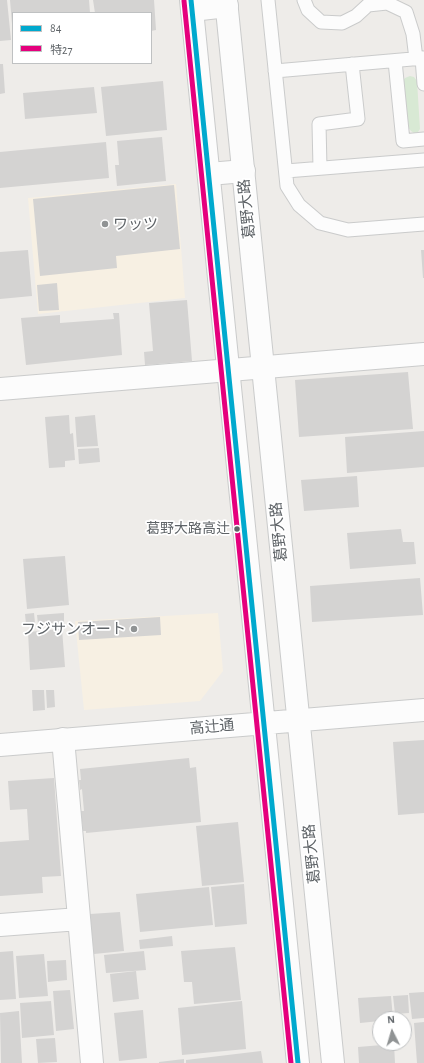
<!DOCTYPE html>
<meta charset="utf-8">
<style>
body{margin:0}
#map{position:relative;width:424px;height:1063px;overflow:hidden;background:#eeece9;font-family:"Alegreya Sans","Noto Sans JP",sans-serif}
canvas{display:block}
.legend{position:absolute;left:12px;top:12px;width:140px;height:52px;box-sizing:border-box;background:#fff;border:1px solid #bfc1c2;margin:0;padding:5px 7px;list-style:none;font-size:12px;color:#5e6367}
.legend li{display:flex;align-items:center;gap:8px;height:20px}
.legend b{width:20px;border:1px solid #bfc1c2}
.north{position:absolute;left:372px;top:1011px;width:40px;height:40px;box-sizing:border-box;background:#fff;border:1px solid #bfc1c2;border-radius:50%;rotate:355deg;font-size:11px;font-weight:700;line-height:16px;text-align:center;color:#5e6367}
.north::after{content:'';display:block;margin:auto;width:14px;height:18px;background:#909394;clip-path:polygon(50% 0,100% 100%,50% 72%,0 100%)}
</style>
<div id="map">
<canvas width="424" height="1063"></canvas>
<ul class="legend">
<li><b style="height:5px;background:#00a9ce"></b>84</li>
<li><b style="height:5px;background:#e5007d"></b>特27</li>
</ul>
<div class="north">N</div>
</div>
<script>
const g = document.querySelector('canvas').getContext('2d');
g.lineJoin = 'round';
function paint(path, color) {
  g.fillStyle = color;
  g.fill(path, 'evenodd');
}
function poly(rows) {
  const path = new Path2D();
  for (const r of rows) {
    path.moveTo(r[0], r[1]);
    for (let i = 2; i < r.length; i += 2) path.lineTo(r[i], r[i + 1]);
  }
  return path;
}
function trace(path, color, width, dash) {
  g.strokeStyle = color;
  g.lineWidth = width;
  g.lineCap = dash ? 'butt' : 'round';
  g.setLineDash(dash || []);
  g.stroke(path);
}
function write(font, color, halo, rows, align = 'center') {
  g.font = font + ' "Alegreya Sans","Noto Sans JP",sans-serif';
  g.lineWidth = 3.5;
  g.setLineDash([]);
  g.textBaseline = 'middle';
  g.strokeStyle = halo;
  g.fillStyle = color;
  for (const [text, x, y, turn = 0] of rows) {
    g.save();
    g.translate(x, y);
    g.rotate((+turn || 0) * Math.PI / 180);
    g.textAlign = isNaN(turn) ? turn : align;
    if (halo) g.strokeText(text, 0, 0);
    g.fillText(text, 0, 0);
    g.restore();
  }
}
const commercial = poly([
 [176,184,185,298,38,314,28,198],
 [218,613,223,671,200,701,84,710,75,621]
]);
const green = poly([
 [410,76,414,77,417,81,420,129,418,132,414,133,411,131,408,127,403,81,405,78]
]);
const building = poly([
 [0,0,7,0,11,40,0,41],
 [10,0,89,0,90,13,13,13,13,24,12,24],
 [93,0,154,0,156,30,151,31,151,13,95,13],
 [0,64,3,64,5,93,0,94],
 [163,81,167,130,106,136,101,87],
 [94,87,97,113,25,119,23,93],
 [162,137,166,181,117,186,115,165,119,165,117,141],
 [106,142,109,178,0,188,0,152],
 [174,185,180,249,116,256,117,268,40,276,33,199],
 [28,250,32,296,0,299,0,252],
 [421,250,424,250,424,278,423,278],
 [57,283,59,310,39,311,37,285],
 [187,300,192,361,145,365,144,352,153,351,149,303],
 [113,313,119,313,122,355,26,365,21,318,60,315,60,323,114,319],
 [408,372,413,429,299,437,295,380],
 [69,415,70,434,73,433,75,460,65,461,65,467,49,468,45,417],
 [95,415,98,446,77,447,75,417],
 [424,431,424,467,347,473,345,437],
 [99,448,100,462,79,464,78,449],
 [357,476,359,507,304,511,301,480],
 [401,529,403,542,414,542,416,564,350,569,347,533],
 [65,556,69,605,27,609,23,559],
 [420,578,423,615,312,622,310,586],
 [34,613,35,623,26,624,25,614],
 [64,613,64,622,38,624,37,615],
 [160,617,161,635,79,640,78,622],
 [62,629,65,667,30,670,28,632],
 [32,690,44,690,45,710,33,711],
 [46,690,54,690,55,707,47,708],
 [424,740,424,813,398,815,393,742],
 [189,758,190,768,196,767,201,822,86,833,86,831,83,831,81,811,84,811,82,789,80,790,79,780,81,780,80,769],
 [54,778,61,876,42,877,43,893,0,896,0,842,29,840,27,809,10,810,8,781],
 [238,822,244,882,202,886,196,826],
 [244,884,247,924,215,927,211,887],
 [209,887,213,925,140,932,136,894],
 [120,912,124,951,94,954,90,914],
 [172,936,173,946,140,949,139,940],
 [235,947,241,1000,194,1004,192,982,184,982,181,951],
 [13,951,16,999,0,1000,0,952],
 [144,951,146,970,106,973,104,955],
 [44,954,48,996,19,998,16,956],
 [66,960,67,980,48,982,47,961],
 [136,971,139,999,113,1002,110,974],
 [70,990,74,1029,56,1031,53,991],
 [424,992,424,1018,412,1019,409,993],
 [408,995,409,1013,395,1014,393,996],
 [391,996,393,1019,380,1019,380,1021,360,1023,358,998],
 [51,1001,54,1035,22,1038,20,1003],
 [242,1001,246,1049,182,1055,178,1008],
 [143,1010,147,1058,119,1061,114,1013],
 [19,1011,22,1063,1,1063,0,1013],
 [424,1022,424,1063,417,1063,414,1023],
 [55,1038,57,1062,38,1063,36,1039],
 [394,1044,395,1063,359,1063,358,1047],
 [261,1051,263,1063,186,1063,186,1060],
 [184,1059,184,1063,159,1063,159,1062]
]);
const service = poly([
 [268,0,287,186,299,205,320,223,348,230,424,224],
 [304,0,308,10,321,22,342,23,356,16,368,5,387,3,406,12,413,34,416,59],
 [422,58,424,84],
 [395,61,403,141,424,139],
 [275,71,424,58],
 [320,168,319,124,358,119,352,64],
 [286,171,424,160]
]);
const minor = poly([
 [192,10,227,6],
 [209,174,244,171],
 [0,389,424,354],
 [63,739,92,1063],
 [0,925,79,919]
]);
const tertiary = poly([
 [191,0,298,1063],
 [226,0,333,1063],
 [0,745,424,710]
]);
const bus1 = poly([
 [191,0,298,1063]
]);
const bus2 = poly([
 [184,1,291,1063]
]);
const markers = [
 [105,224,4,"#909394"],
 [237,529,3.5,"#5e6367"],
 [134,629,4,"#909394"]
];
const busNames = [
 ["葛野大路高辻",230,529]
];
const streetNames = [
 ["葛野大路",247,209,-96],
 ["葛野大路",279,532,-96],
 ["高辻通",212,727,-5],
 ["葛野大路",312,854,-96]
];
const poiNames = [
 ["ワッツ",113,224],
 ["フジサンオート",126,629,"right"]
];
paint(commercial, '#f7f0e3');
paint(green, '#d8e9d4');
paint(building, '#d4d3d2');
trace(service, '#cacbcb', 15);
trace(minor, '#cacbcb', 24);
trace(tertiary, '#cacbcb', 24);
trace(service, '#fcfcfc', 13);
trace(minor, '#fcfcfc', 22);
trace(tertiary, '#fcfcfc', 22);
trace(bus1, '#00a9ce', 5);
trace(bus2, '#e5007d', 5);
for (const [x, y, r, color] of markers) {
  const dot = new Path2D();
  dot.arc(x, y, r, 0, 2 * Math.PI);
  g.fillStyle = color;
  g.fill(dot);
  trace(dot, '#fff', 1.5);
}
write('14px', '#5e6367', '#fff', busNames, 'right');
write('15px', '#5e6367', '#fff', streetNames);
write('15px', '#5e6367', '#fff', poiNames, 'left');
</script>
